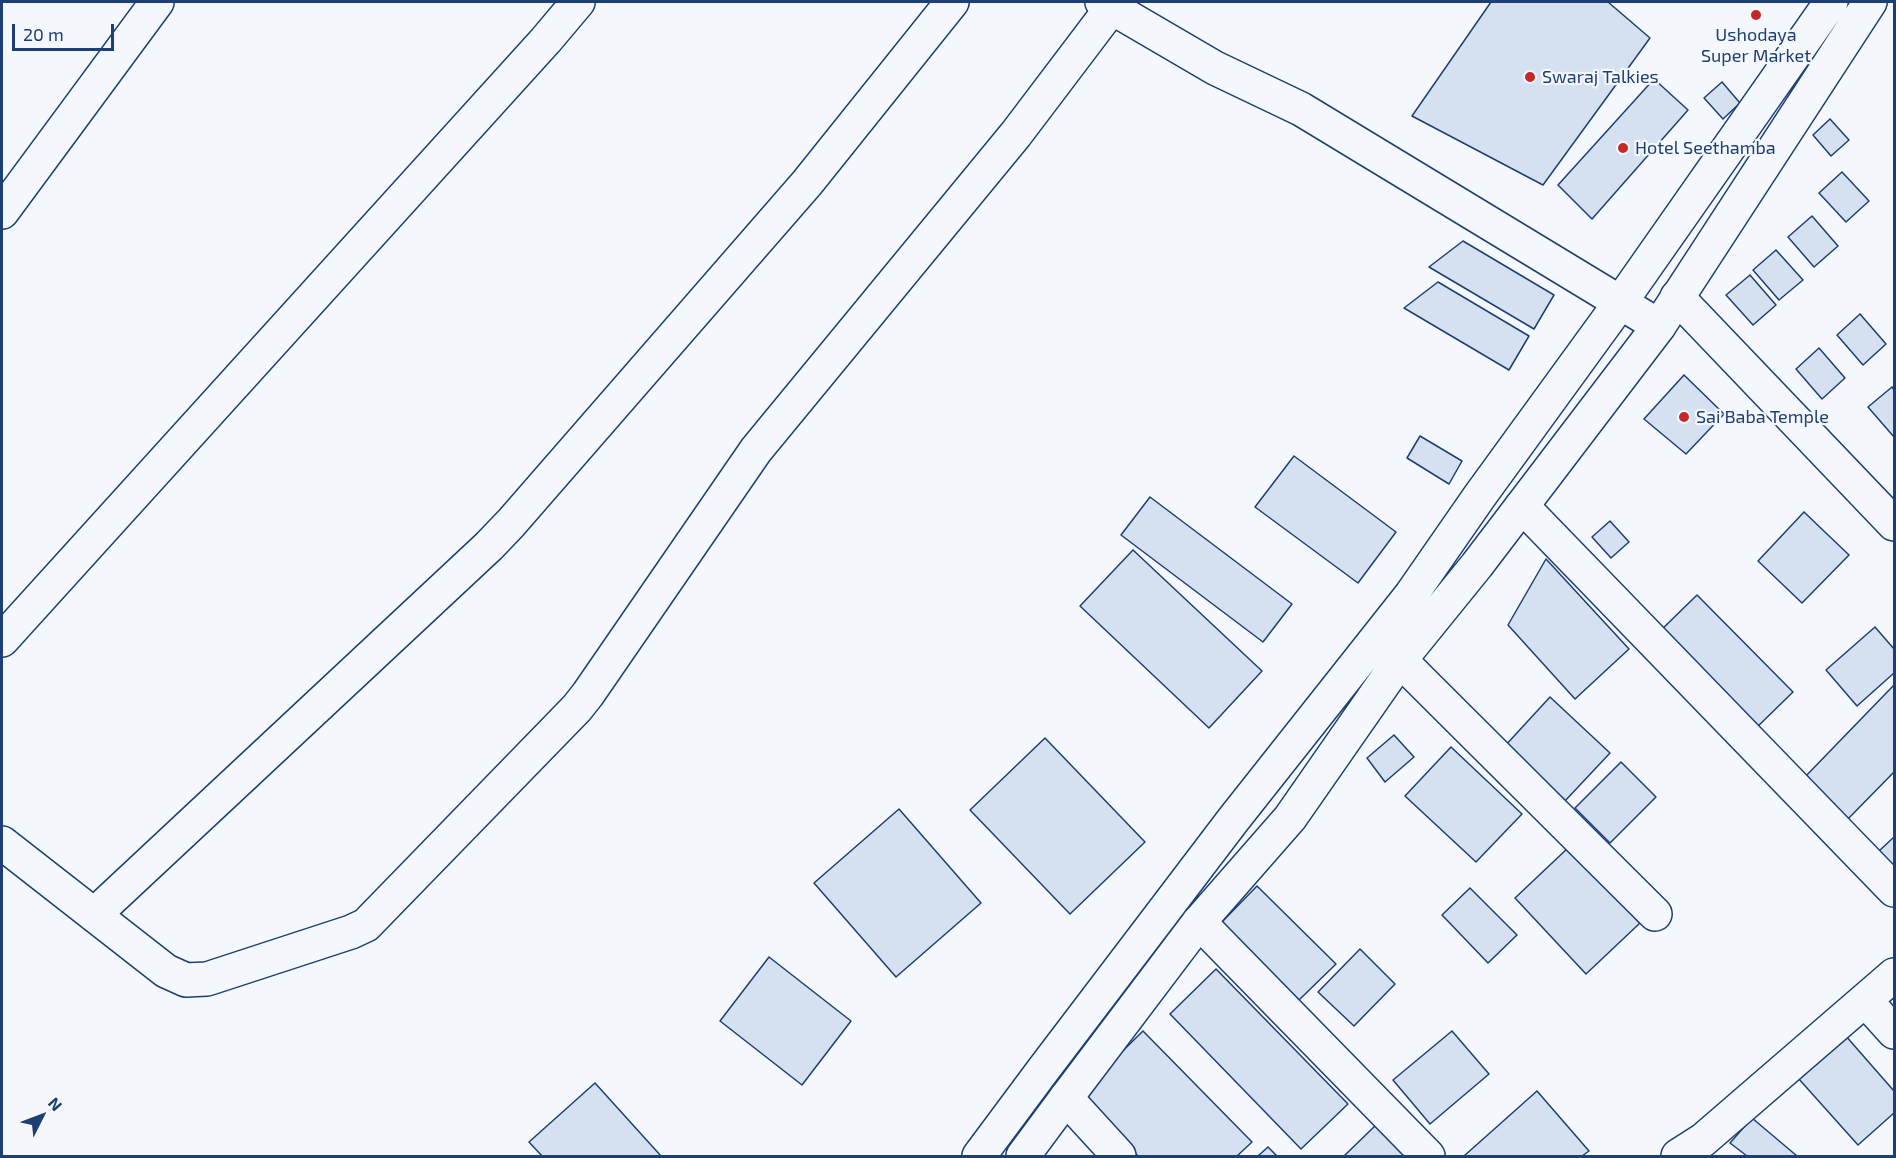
<!DOCTYPE html>
<style>
body{margin:0}
#map{position:relative;width:1896px;height:1158px;overflow:hidden;background:#f4f7fb;font-family:"Exo 2",sans-serif}
canvas{display:block}
.frame{position:absolute;inset:0;border:3px solid #1d3f73;pointer-events:none}
.north{position:absolute;left:12px;top:1086px;width:60px;height:60px;-webkit-text-stroke:4px #f4f7fb;paint-order:stroke;rotate:48deg;font-size:16px;font-weight:700;line-height:24px;text-align:center;color:#1d3f73}
.north::after{content:'';display:block;margin:auto;width:21px;height:27px;background:#1d3f73;clip-path:polygon(50% 0,100% 100%,50% 72%,0 100%)}
.scale{position:absolute;left:12px;top:24px;width:102px;height:27px;box-sizing:border-box;border:3px solid #1d3f73;border-top:0;padding-left:8px;font-size:18px;line-height:21px;white-space:nowrap;color:#1d3f73;-webkit-text-stroke:4px #f4f7fb;paint-order:stroke}
</style>
<div id="map">
<canvas width="1896" height="1158"></canvas>
<div class="frame"></div>
<div class="north">N</div>
<div class="scale">20 m</div>
</div>
<script>
const g = document.querySelector('canvas').getContext('2d');
g.lineJoin = 'round';
function paint(path, color) {
  g.fillStyle = color;
  g.fill(path, 'evenodd');
}
function poly(rows) {
  const path = new Path2D();
  for (const r of rows) {
    path.moveTo(r[0], r[1]);
    for (let i = 2; i < r.length; i += 2) path.lineTo(r[i], r[i + 1]);
  }
  return path;
}
function trace(path, color, width, dash) {
  g.strokeStyle = color;
  g.lineWidth = width;
  g.lineCap = dash ? 'butt' : 'round';
  g.setLineDash(dash || []);
  g.stroke(path);
}
function write(font, color, halo, rows, align = 'center') {
  g.font = font + ' "Exo 2",sans-serif';
  g.lineWidth = 4.5;
  g.setLineDash([]);
  g.textBaseline = 'middle';
  g.strokeStyle = halo;
  g.fillStyle = color;
  for (const [text, x, y, turn = 0] of rows) {
    g.save();
    g.translate(x, y);
    g.rotate((+turn || 0) * Math.PI / 180);
    g.textAlign = isNaN(turn) ? turn : align;
    if (halo) g.strokeText(text, 0, 0);
    g.fillText(text, 0, 0);
    g.restore();
  }
}
const building = poly([
 [1491,2,1608,2,1650,38,1543,185,1412,116,1491,2],
 [1654,79,1688,110,1592,219,1558,185,1654,79],
 [1722,82,1740,103,1723,119,1704,98,1722,82],
 [1830,119,1849,140,1831,156,1813,135,1830,119],
 [1842,172,1869,201,1846,222,1819,193,1842,172],
 [1812,216,1838,246,1814,267,1788,237,1812,216],
 [1463,241,1554,295,1534,329,1429,267,1463,241],
 [1776,250,1803,280,1779,300,1753,270,1776,250],
 [1750,275,1776,305,1753,325,1726,295,1750,275],
 [1438,282,1529,336,1509,370,1404,308,1438,282],
 [1860,314,1886,344,1863,365,1837,335,1860,314],
 [1819,348,1845,378,1822,399,1796,369,1819,348],
 [1684,375,1724,414,1686,454,1644,419,1684,375],
 [1892,387,1894,390,1894,437,1868,407,1892,387],
 [1420,436,1462,461,1449,484,1407,458,1420,436],
 [1294,456,1396,532,1358,583,1255,507,1294,456],
 [1150,497,1292,604,1263,642,1121,535,1150,497],
 [1804,512,1849,555,1802,603,1758,561,1804,512],
 [1610,521,1629,542,1611,558,1592,537,1610,521],
 [1133,550,1262,671,1209,728,1080,606,1133,550],
 [1546,559,1629,649,1575,699,1508,625,1546,559],
 [1697,595,1793,692,1752,732,1656,635,1697,595],
 [1875,627,1894,649,1894,673,1857,706,1826,670,1875,627],
 [1894,685,1894,772,1845,822,1802,780,1894,685],
 [1550,697,1610,753,1564,802,1504,747,1550,697],
 [1394,735,1414,757,1385,782,1367,758,1394,735],
 [1045,738,1145,842,1070,914,970,810,1045,738],
 [1451,747,1522,814,1476,862,1405,796,1451,747],
 [1621,762,1656,797,1610,843,1575,808,1621,762],
 [899,809,981,903,896,977,814,883,899,809],
 [1894,837,1894,869,1879,851,1894,837],
 [1569,847,1640,923,1586,974,1515,898,1569,847],
 [1257,886,1336,964,1299,1000,1221,923,1257,886],
 [1470,888,1517,935,1488,963,1442,915,1470,888],
 [1360,949,1395,984,1354,1026,1318,992,1360,949],
 [769,957,851,1021,802,1085,720,1021,769,957],
 [1216,969,1348,1104,1301,1149,1170,1014,1216,969],
 [1143,1031,1252,1142,1237,1156,1138,1156,1078,1095,1143,1031],
 [1452,1031,1489,1074,1430,1124,1393,1080,1452,1031],
 [1845,1035,1894,1091,1894,1113,1858,1145,1798,1078,1845,1035],
 [595,1083,661,1156,542,1156,529,1142,595,1083],
 [1537,1091,1589,1151,1582,1156,1464,1156,1537,1091],
 [1752,1118,1797,1156,1747,1156,1730,1143,1752,1118],
 [1377,1124,1410,1156,1344,1156,1377,1124],
 [1268,1147,1277,1156,1258,1156,1268,1147]
]);
const minor = poly([
 [1102,2,1215,68,1301,109,1659,326],
 [2,212,157,2],
 [1677,297,1894,524],
 [1522,506,1894,890],
 [2,640,546,40,578,2],
 [1400,660,1655,914],
 [2,843,166,971,186,980,207,979,351,932,366,925,577,708,588,694,756,450,1016,134,1116,2],
 [94,915,489,546,511,523,807,183,952,2],
 [1199,922,1428,1156],
 [1865,1000,1894,1032],
 [1066,1098,1119,1156],
 [1678,1156,1703,1140,1894,975]
]);
const major = poly([
 [979,1156,1043,1070,1233,820,1411,595,1479,497,1620,303,1831,2],
 [1023,1156,1066,1098,1199,922,1290,818,1400,660,1477,565,1659,326,1870,2]
]);
const markers = [
 [1756,15,6,"#c62828"],
 [1530,77,6,"#c62828"],
 [1623,148,6,"#c62828"],
 [1684,417,6,"#c62828"]
];
const poiNames = [
 ["Ushodaya",1756,35,"center"],
 ["Super Market",1756,56,"center"],
 ["Swaraj Talkies",1542,77],
 ["Hotel Seethamba",1635,148],
 ["Sai Baba Temple",1696,417]
];
paint(building, '#d5e0f0');
trace(building, '#1d3f73', 1.5);
trace(minor, '#1d3f73', 36);
trace(major, '#1d3f73', 36);
trace(minor, '#f4f7fb', 33);
trace(major, '#f4f7fb', 33);
for (const [x, y, r, color] of markers) {
  const dot = new Path2D();
  dot.arc(x, y, r, 0, 2 * Math.PI);
  g.fillStyle = color;
  g.fill(dot);
  trace(dot, '#f4f7fb', 2);
}
write('18px', '#1d3f73', '#f4f7fb', poiNames, 'left');
</script>
